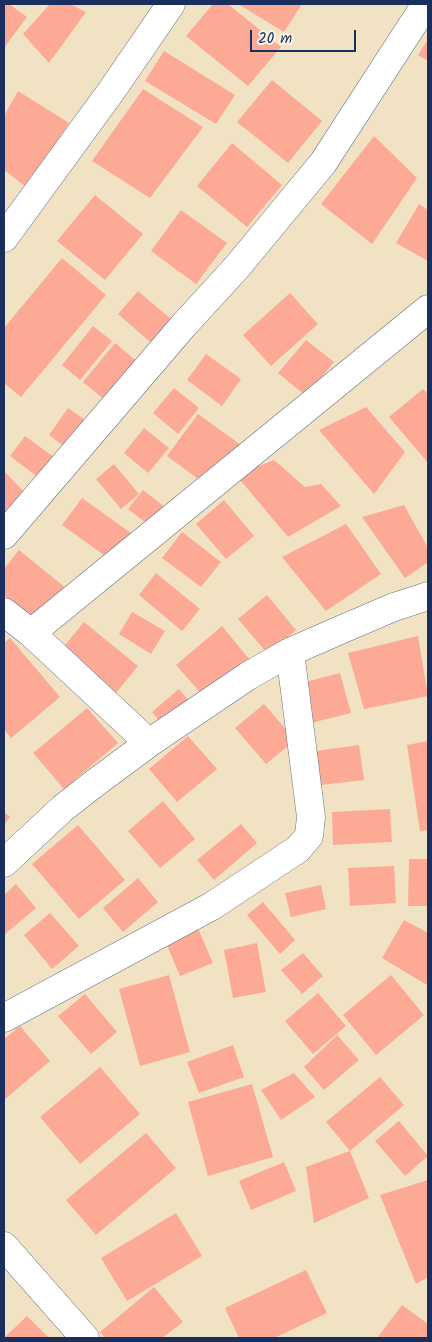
<!DOCTYPE html>
<style>
body{margin:0}
#map{position:relative;width:432px;height:1342px;overflow:hidden;background:#f2e2c4;font-family:Kalam,sans-serif}
canvas{display:block}
.frame{position:absolute;inset:0;border:5px solid #1b2f5e;pointer-events:none}
.scale{position:absolute;left:250px;top:30px;width:106px;height:22px;box-sizing:border-box;border:2px solid #1b2f5e;border-top:0;padding-left:6px;font-size:15px;line-height:18px;white-space:nowrap;color:#1b2f5e;-webkit-text-stroke:4px #fcf5e5;paint-order:stroke}
</style>
<div id="map">
<canvas width="432" height="1342"></canvas>
<div class="frame"></div>
<div class="scale">20 m</div>
</div>
<script>
const g = document.querySelector('canvas').getContext('2d');
g.lineJoin = 'round';
function paint(path, color) {
  g.fillStyle = color;
  g.fill(path, 'evenodd');
}
function poly(rows) {
  const path = new Path2D();
  for (const r of rows) {
    path.moveTo(r[0], r[1]);
    for (let i = 2; i < r.length; i += 2) path.lineTo(r[i], r[i + 1]);
  }
  return path;
}
function trace(path, color, width, dash) {
  g.strokeStyle = color;
  g.lineWidth = width;
  g.lineCap = dash ? 'butt' : 'round';
  g.setLineDash(dash || []);
  g.stroke(path);
}
const building = poly([
 [4,4,9,4,27,17,4,48],
 [50,4,70,4,86,12,49,63,23,34],
 [213,4,228,4,281,47,248,86,186,36],
 [238,4,302,4,284,32],
 [428,39,428,61,418,55],
 [164,51,235,95,216,124,145,81],
 [272,80,322,121,288,163,237,122],
 [143,89,203,127,150,198,92,161],
 [18,91,69,123,26,187,4,170,4,116],
 [374,136,417,178,372,244,321,204],
 [232,143,282,185,247,227,197,186],
 [95,195,143,234,105,280,57,241],
 [419,204,428,210,428,261,396,243],
 [181,210,227,243,196,284,151,251],
 [62,258,106,295,21,397,4,383,4,328],
 [138,291,177,324,157,348,118,314],
 [290,293,318,324,271,366,243,335],
 [93,326,112,341,80,380,62,365],
 [306,340,334,362,306,396,278,373],
 [115,343,139,363,107,402,83,382],
 [206,354,241,379,222,406,187,380],
 [174,388,199,408,178,434,153,413],
 [423,389,428,394,428,463,389,417],
 [366,407,405,452,374,494,319,430],
 [68,408,92,425,72,452,49,435],
 [198,414,241,445,209,487,167,456],
 [144,428,169,448,148,473,124,453],
 [25,436,62,463,47,484,10,456],
 [274,460,305,487,321,484,341,506,288,537,236,475],
 [114,464,139,494,121,509,96,479],
 [4,471,25,493,4,522],
 [143,490,170,511,155,530,128,509],
 [82,498,135,536,115,563,62,525],
 [224,500,254,536,226,559,196,524],
 [404,505,428,548,428,562,405,578,362,517],
 [346,524,381,574,326,611,282,557],
 [182,532,221,562,201,587,162,558],
 [19,550,66,588,37,623,4,596,4,569],
 [156,573,200,609,182,631,139,595],
 [267,595,296,630,268,654,238,619],
 [132,612,165,631,151,654,119,634],
 [84,622,138,666,115,694,61,650],
 [222,626,250,660,205,698,176,665],
 [418,636,428,696,364,709,348,653],
 [10,638,60,697,11,738,4,729,4,643],
 [340,673,351,713,311,723,301,683],
 [179,689,194,707,167,730,152,712],
 [264,704,295,740,266,764,235,728],
 [87,708,118,743,64,789,33,753],
 [188,736,217,769,177,802,149,769],
 [428,741,428,830,420,831,407,745],
 [359,745,364,780,321,785,316,751],
 [163,801,195,839,160,868,128,831],
 [390,809,392,842,333,845,332,812],
 [4,812,10,817,4,825],
 [241,824,257,843,214,880,197,860],
 [78,825,125,880,79,919,32,864],
 [409,859,428,859,428,906,408,906],
 [394,866,396,903,350,906,348,868],
 [138,878,158,902,123,932,103,908],
 [16,884,36,908,4,935,4,895],
 [321,885,326,909,291,917,285,893],
 [263,902,295,940,280,954,247,915],
 [50,913,79,946,52,969,24,935],
 [404,920,428,933,427,985,382,958],
 [196,924,213,963,180,976,164,938],
 [257,943,266,992,233,998,224,950],
 [303,953,323,976,302,994,281,970],
 [169,975,190,1052,140,1066,119,989],
 [391,975,424,1015,376,1055,343,1015],
 [318,993,346,1026,313,1054,285,1021],
 [85,994,117,1032,91,1054,58,1016],
 [20,1026,50,1061,4,1100,4,1039],
 [337,1035,359,1060,324,1090,304,1067],
 [233,1045,244,1077,199,1093,187,1062],
 [100,1067,140,1114,80,1164,40,1117],
 [294,1073,315,1097,281,1120,261,1090],
 [380,1077,404,1105,350,1151,369,1198,314,1223,306,1167,350,1151,326,1122],
 [252,1084,273,1157,208,1176,188,1102],
 [399,1121,428,1156,405,1176,375,1141],
 [146,1133,176,1168,96,1235,66,1200],
 [284,1162,296,1191,251,1210,239,1181],
 [428,1180,428,1277,416,1284,380,1195],
 [176,1213,202,1256,127,1301,101,1258],
 [306,1270,327,1313,274,1338,239,1338,225,1308],
 [154,1287,183,1322,162,1338,105,1338,100,1332],
 [402,1305,428,1324,428,1338,377,1338],
 [27,1316,49,1338,4,1338]
]);
const minor = poly([
 [4,238,112,90,171,4],
 [4,535,183,326,237,267,323,163,426,4],
 [4,612,31,633,149,743],
 [31,633,428,309],
 [4,863,63,808,95,783,149,743,248,676,290,652,338,631,394,607,428,596],
 [4,1018,212,906,298,849,309,836,311,817,290,652],
 [4,1246,85,1338]
]);
paint(building, '#fca995');
trace(minor, '#666e82', 29);
trace(minor, '#fff', 28);
</script>
